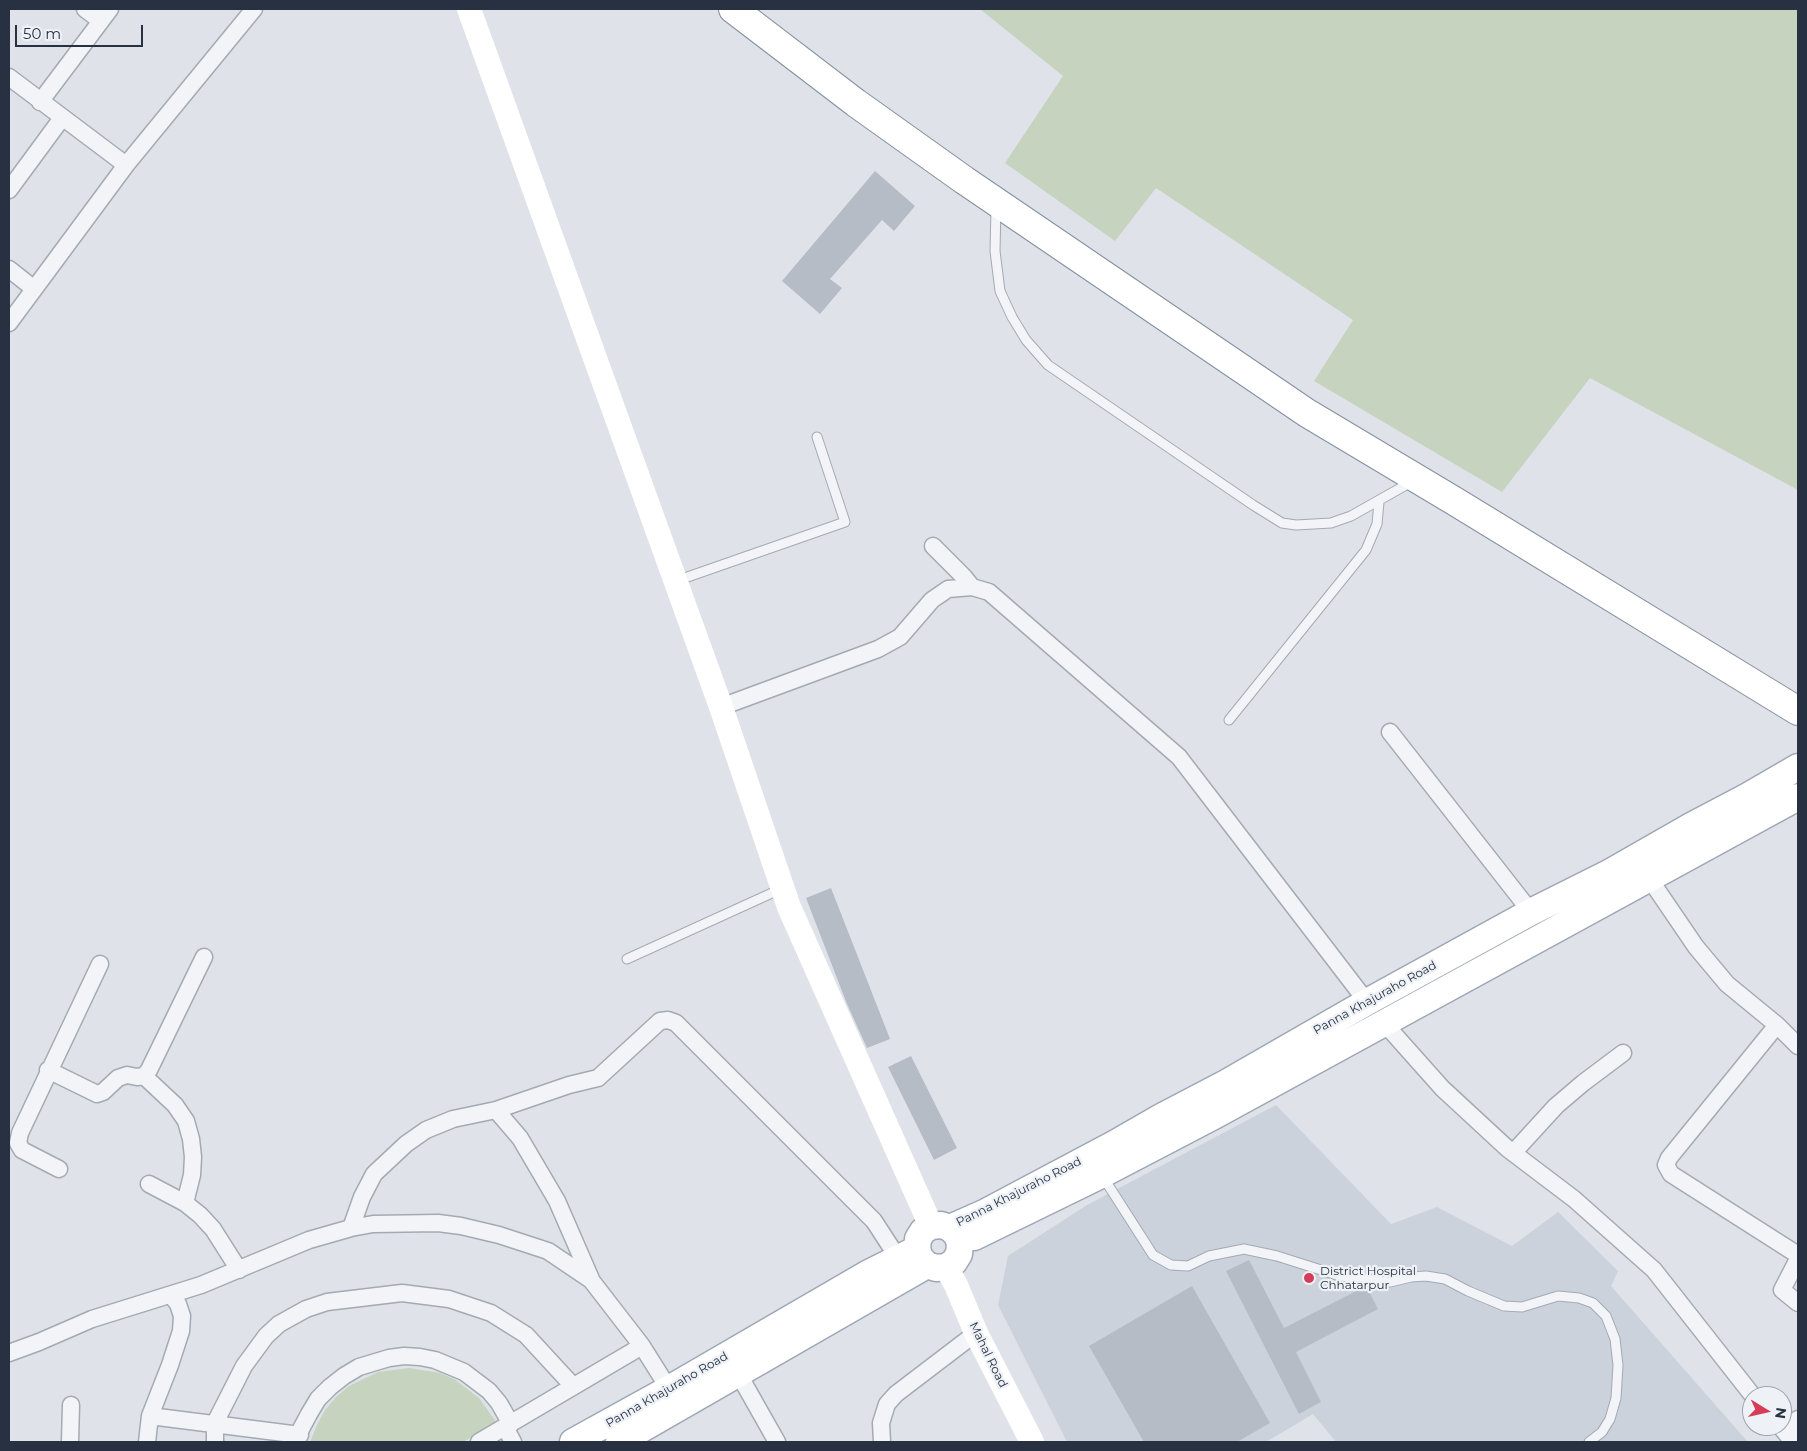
<!DOCTYPE html>
<style>
body{margin:0}
#map{position:relative;width:1807px;height:1451px;overflow:hidden;background:#dfe3e9;font-family:Montserrat,sans-serif}
canvas{display:block}
.frame{position:absolute;inset:0;border:10px solid #273141;pointer-events:none}
.north{position:absolute;left:1742px;top:1386px;width:50px;height:50px;box-sizing:border-box;background:#eef2f6;border:1px solid #9ea5ae;border-radius:50%;rotate:99deg;font-size:14px;font-weight:700;line-height:20px;text-align:center;color:#273141}
.north::after{content:'';display:block;margin:auto;width:18px;height:22px;background:#d63c57;clip-path:polygon(50% 0,100% 100%,50% 72%,0 100%)}
.scale{position:absolute;left:15px;top:25px;width:128px;height:22px;box-sizing:border-box;border:2px solid #273141;border-top:0;padding-left:6px;font-size:15px;line-height:18px;white-space:nowrap;color:#273141;-webkit-text-stroke:4px #eef2f6;paint-order:stroke}
</style>
<div id="map">
<canvas width="1807" height="1451"></canvas>
<div class="frame"></div>
<div class="north">N</div>
<div class="scale">50 m</div>
</div>
<script>
const g = document.querySelector('canvas').getContext('2d');
g.lineJoin = 'round';
function paint(path, color) {
  g.fillStyle = color;
  g.fill(path, 'evenodd');
}
function poly(rows) {
  const path = new Path2D();
  for (const r of rows) {
    path.moveTo(r[0], r[1]);
    for (let i = 2; i < r.length; i += 2) path.lineTo(r[i], r[i + 1]);
  }
  return path;
}
function trace(path, color, width, dash) {
  g.strokeStyle = color;
  g.lineWidth = width;
  g.lineCap = dash ? 'butt' : 'round';
  g.setLineDash(dash || []);
  g.stroke(path);
}
function write(font, color, halo, rows, align = 'center') {
  g.font = font + ' Montserrat,sans-serif';
  g.lineWidth = 4.5;
  g.setLineDash([]);
  g.textBaseline = 'middle';
  g.strokeStyle = halo;
  g.fillStyle = color;
  for (const [text, x, y, turn = 0] of rows) {
    g.save();
    g.translate(x, y);
    g.rotate((+turn || 0) * Math.PI / 180);
    g.textAlign = isNaN(turn) ? turn : align;
    if (halo) g.strokeText(text, 0, 0);
    g.fillText(text, 0, 0);
    g.restore();
  }
}
const built = poly([
 [1276,1105,1391,1224,1437,1207,1512,1246,1558,1212,1618,1271,1611,1286,1748,1442,1336,1442,1313,1414,1266,1442,1067,1442,998,1305,1008,1256,1087,1205]
]);
const green = poly([
 [980,9,1798,9,1798,490,1590,378,1502,492,1314,381,1353,320,1156,188,1115,241,1005,163,1063,76],
 [409,1368,440,1373,454,1379,479,1398,497,1423,463,1442,310,1442,317,1425,325,1410,336,1397,349,1386,378,1372]
]);
const building = poly([
 [875,171,915,206,894,231,882,220,830,279,842,288,820,314,782,281],
 [831,888,890,1039,867,1048,847,1004,806,898],
 [911,1056,957,1148,934,1160,888,1067],
 [1249,1260,1284,1328,1366,1286,1378,1309,1296,1352,1321,1402,1299,1414,1226,1271],
 [1192,1286,1270,1423,1237,1442,1144,1442,1089,1346]
]);
const service = poly([
 [996,207,995,251,1000,291,1012,317,1026,340,1048,365,1253,505,1282,523,1296,525,1331,523,1351,516,1413,481],
 [676,581,845,522,817,437],
 [1229,720,1366,550,1377,524,1379,502],
 [627,959,783,888],
 [1103,1177,1153,1255,1171,1265,1188,1266,1209,1256,1244,1249,1277,1256,1340,1276,1390,1282,1411,1277,1426,1276,1445,1279,1468,1291,1504,1306,1522,1307,1558,1296,1579,1298,1593,1303,1606,1316,1615,1339,1618,1365,1616,1398,1610,1419,1602,1432,1589,1442]
]);
const minor = poly([
 [85,9,101,21],
 [9,77,126,165],
 [40,102,110,9],
 [9,190,62,118],
 [9,269,33,288],
 [9,323,126,165,254,9],
 [933,546,964,577,972,587],
 [721,707,878,649,900,637,932,600,948,589,972,587,989,592,1179,757,1367,1002],
 [1390,732,1531,912],
 [1649,878,1696,947,1727,984,1777,1025],
 [1385,1024,1442,1088,1508,1149,1574,1199,1654,1270,1753,1396],
 [1798,1046,1777,1025,1669,1158,1666,1165,1671,1174,1798,1255],
 [48,1070,97,1094,103,1092,118,1078,127,1075,137,1077,144,1076,149,1070,204,957],
 [144,1076,175,1105,186,1121,191,1139,193,1157,192,1175,185,1203],
 [496,1110,520,1138,557,1201,591,1279],
 [1513,1153,1556,1106,1583,1083,1623,1053],
 [59,1169,22,1150,18,1143,20,1133,100,964],
 [149,1184,185,1203,200,1215,213,1229,239,1270],
 [351,1228,362,1197,374,1174,406,1144,426,1130,453,1119,496,1110,569,1085,598,1078,660,1021,668,1020,676,1023,874,1221,898,1258],
 [1798,1259,1782,1290,1798,1303],
 [9,1353,39,1342,92,1319,201,1285,309,1240,351,1228,373,1224,438,1223,461,1226,499,1235,548,1251,591,1280,642,1346,669,1389],
 [734,1366,777,1442],
 [150,1416,300,1435],
 [1780,1426,1793,1442],
 [505,1427,513,1442],
 [1788,1436,1798,1419],
 [70,1442,71,1405],
 [147,1442,150,1416,170,1365,181,1331,182,1316,178,1304,171,1295],
 [215,1442,215,1423,244,1366,266,1336,279,1324,306,1309,327,1302,402,1293,449,1299,491,1313,526,1335,573,1386],
 [297,1442,301,1429,309,1414,318,1399,330,1387,344,1376,359,1367,389,1358,404,1356,420,1357,435,1360,464,1372,489,1391,499,1403,511,1424],
 [479,1442,642,1346],
 [882,1442,881,1423,887,1404,896,1394,976,1333]
]);
const secondary = poly([
 [469,9,721,707,789,907,931,1226],
 [946,1267,956,1285,976,1333,1032,1442]
]);
const primary = poly([
 [950,1228,957,1235,960,1244,959,1254,954,1262,946,1267,936,1268,927,1265,920,1258,917,1249,918,1239,923,1231,931,1226,941,1225,950,1228,984,1213,1114,1144,1161,1117,1226,1083,1367,1002,1531,912,1607,874,1691,826,1748,796,1798,767],
 [974,1237,1101,1175,1214,1116,1798,797],
 [573,1442,669,1389,867,1274,917,1249],
 [619,1442,927,1265]
]);
const trunk = poly([
 [733,9,856,103,964,180,1307,413,1456,502,1798,711]
]);
const markers = [
 [1309,1278,6,"#d63c57"]
];
const streetNames = [
 ["Panna Khajuraho Road",1375,998,-29],
 ["Panna Khajuraho Road",1019,1192,-27],
 ["Mahal Road",988,1355,64],
 ["Panna Khajuraho Road",667,1390,-30]
];
const poiNames = [
 ["District Hospital",1320,1271],
 ["Chhatarpur",1320,1285]
];
paint(built, '#ccd2db');
paint(green, '#c5d3bf');
paint(building, '#b5bcc6');
trace(service, '#a4aab3', 11);
trace(minor, '#a4aab3', 19);
trace(primary, '#9da7b5', 29);
trace(trunk, '#8590a0', 30);
trace(service, '#f2f4f7', 9);
trace(minor, '#f2f4f7', 16);
trace(secondary, '#fff', 24);
trace(primary, '#fff', 26);
trace(trunk, '#fff', 28);
for (const [x, y, r, color] of markers) {
  const dot = new Path2D();
  dot.arc(x, y, r, 0, 2 * Math.PI);
  g.fillStyle = color;
  g.fill(dot);
  trace(dot, '#eef2f6', 2);
}
write('12px', '#273141', '#eef2f6', streetNames);
write('12px', '#273141', '#eef2f6', poiNames, 'left');
</script>
